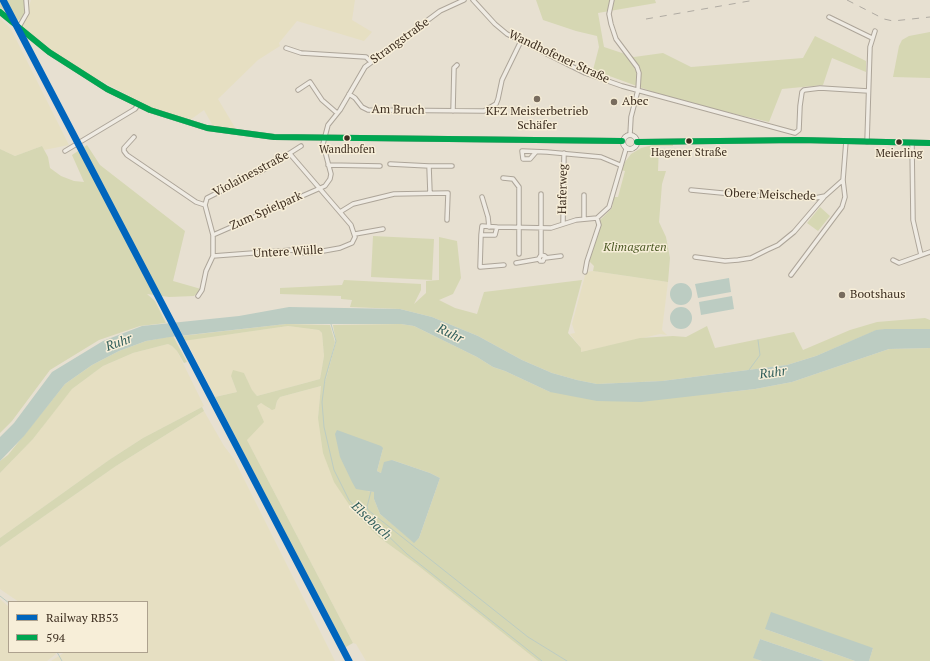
<!DOCTYPE html>
<meta charset="utf-8">
<style>
body{margin:0}
#map{position:relative;width:930px;height:661px;overflow:hidden;background:#e7e0d1;font-family:"PT Serif",serif}
canvas{display:block}
.legend{position:absolute;left:8px;top:601px;width:140px;height:52px;box-sizing:border-box;background:#f7eed8;border:1px solid #ada18e;margin:0;padding:5px 7px;list-style:none;font-size:12px;color:#3d2e20}
.legend li{display:flex;align-items:center;gap:8px;height:20px}
.legend b{width:20px;border:1px solid #ada18e}
</style>
<div id="map">
<canvas width="930" height="661"></canvas>
<ul class="legend">
<li><b style="height:5px;background:#0065bd"></b>Railway RB53</li>
<li><b style="height:5px;background:#00a651"></b>594</li>
</ul>
</div>
<script>
const g = document.querySelector('canvas').getContext('2d');
g.lineJoin = 'round';
function paint(path, color) {
  g.fillStyle = color;
  g.fill(path, 'evenodd');
}
function poly(rows) {
  const path = new Path2D();
  for (const r of rows) {
    if (r.length === 3) {
      path.moveTo(r[0] + r[2], r[1]);
      path.arc(r[0], r[1], r[2], 0, 2 * Math.PI);
      continue;
    }
    path.moveTo(r[0], r[1]);
    for (let i = 2; i < r.length; i += 2) path.lineTo(r[i], r[i + 1]);
  }
  return path;
}
function trace(path, color, width, dash) {
  g.strokeStyle = color;
  g.lineWidth = width;
  g.lineCap = dash ? 'butt' : 'round';
  g.setLineDash(dash || []);
  g.stroke(path);
}
function write(font, color, halo, rows, align = 'center') {
  g.font = font + ' "PT Serif",serif';
  g.lineWidth = 3;
  g.setLineDash([]);
  g.textBaseline = 'middle';
  g.strokeStyle = halo;
  g.fillStyle = color;
  for (const [text, x, y, turn = 0] of rows) {
    g.save();
    g.translate(x, y);
    g.rotate((+turn || 0) * Math.PI / 180);
    g.textAlign = isNaN(turn) ? turn : align;
    if (halo) g.strokeText(text, 0, 0);
    g.fillText(text, 0, 0);
    g.restore();
  }
}
const farmland = poly([
 [31,0,355,0,352,20,372,32,364,41,297,21,279,43,280,46,258,60,218,99,237,131,213,126,204,110,190,120,150,107,88,74,52,51,23,27],
 [0,18,11,29,69,145,44,150,42,146,15,156,0,149],
 [593,271,668,282,662,330,667,335,660,334,581,352,581,348,570,334,575,333,572,324,586,272],
 [288,326,319,330,322,333,324,356,320,379,257,396,252,391,244,373,231,376,237,392,215,397,186,340],
 [168,344,172,346,177,351,204,406,143,438,109,460,0,538,0,473,33,439,60,403,72,389,103,366,133,353],
 [321,386,318,418,380,538,416,564,538,661,366,661,356,644,353,643,247,440,258,409,257,406,261,403,266,405,269,409,276,406,277,401,280,397],
 [204,411,224,446,234,459,335,661,51,661,65,652,147,652,147,602,19,602,0,589,0,547,116,466],
 [0,599,9,607,9,652,55,652,56,654,47,661,0,661]
]);
const green = poly([
 [0,0,24,0,26,10,22,19,15,21,0,7],
 [536,0,655,0,656,3,598,13,604,47,634,57,663,53,691,67,803,58,815,36,866,61,866,72,832,58,823,85,782,89,769,122,675,100,593,70,599,47,597,36,576,31,543,20],
 [930,32,930,78,893,77,899,46,902,40,909,36],
 [657,144,673,144,673,146,659,146,658,171,666,171,662,184,659,222,666,237,670,258,668,282,593,271,594,266,588,260,599,221,612,208,614,197,618,197,625,171,621,170,625,162,631,154,641,148],
 [87,145,100,165,185,231,173,281,201,289,194,296,169,297,147,294,155,301,166,323,140,326,99,340,50,370,12,421,0,433,0,149,15,156,42,146,48,157,50,168,61,176,74,181,84,182,72,155],
 [820,207,830,216,818,231,807,223],
 [373,236,434,239,432,280,371,277],
 [439,237,457,241,461,278,453,294,439,300,455,308,477,314,484,292,582,280,568,333,581,348,581,352,640,338,673,336,686,337,707,326,715,348,794,332,803,350,850,330,877,322,925,318,930,320,930,329,877,330,816,356,787,365,662,381,597,384,577,380,552,373,522,360,478,336,432,317,400,309,350,307,352,300,341,299,341,296,280,294,280,288,342,285,344,280,421,284,421,290,414,304,426,293,426,281,439,280],
 [286,324,330,325,335,342,324,386,336,342,333,325,401,324,414,326,477,357,493,367,505,371,550,392,720,393,755,389,792,382,889,349,930,348,930,661,869,661,873,648,765,629,855,661,824,661,760,639,754,658,762,661,538,661,416,564,380,538,354,512,334,482,323,453,318,418,321,386,280,397,277,401,275,409,272,410,261,403,257,406,264,422,247,440,353,643,344,648,215,397,237,392,231,376,233,370,244,373,252,390,257,396,320,379,324,356,322,333,319,330,288,326,183,341,181,336],
 [383,448,377,471,381,473,392,460,430,473,440,478,419,538,414,542,380,514,374,499,374,492,367,491],
 [173,336,187,362,184,363,177,351,172,346,168,344,133,353,103,366,72,389,33,439,0,473,0,461,8,455,65,384,92,365,119,351,146,341],
 [202,407,204,411,116,466,0,547,0,538,109,460,143,438]
]);
const water = poly([
 [729,278,731,292,698,298,695,284],
 [681,294,11],
 [732,296,734,309,701,315,699,302],
 [681,318,11],
 [289,307,400,309,432,317,478,336,522,360,552,373,577,380,597,384,662,381,787,365,816,356,876,330,885,329,930,329,930,348,889,349,792,382,755,389,641,402,597,401,550,392,505,371,493,367,477,357,414,326,401,324,286,324,170,337,146,341,119,351,92,365,65,384,24,436,0,461,0,437,14,423,52,372,103,341,142,326,239,316],
 [337,430,381,446,383,448,377,471,381,473,384,462,392,460,430,473,440,478,419,538,414,543,380,514,374,499,374,492,356,489,352,482,340,457,335,434],
 [771,612,873,648,869,661,855,661,765,629],
 [760,639,824,661,762,661,753,658]
]);
const stream = poly([
 [331,324,336,341,325,379,322,402,324,427,334,470,349,500,370,523,383,531,407,554,542,661],
 [749,370,760,355,758,340],
 [371,491,367,507,368,510,528,637,567,661],
 [0,596,9,603],
 [57,652,62,661]
]);
const street = poly([
 [473,0,495,24,507,34,585,73,622,86,795,133,799,130,800,106,802,92,804,90,820,88,868,91],
 [612,0,609,14,611,24,616,39,637,67,639,73,638,90,631,117,630,135],
 [829,17,872,38],
 [19,27,27,13,26,0],
 [286,48,301,53,366,57,371,62],
 [298,90,310,82,322,100,337,113],
 [349,94,355,98,362,107,368,110,484,111,496,104,498,99,502,80,521,41],
 [453,111,454,68,457,65],
 [134,137,124,148,124,151,127,155,196,202,205,205],
 [867,142,870,47,875,31],
 [912,143,913,220,921,255],
 [65,151,135,109,138,105],
 [536,152,530,159,523,159,522,151,547,152,601,157,620,165],
 [390,164,429,166],
 [328,165,380,166],
 [503,178,513,179,519,187,519,254],
 [691,190,743,195,815,198,825,196,843,180],
 [430,193,429,166,452,166],
 [541,194,541,255,539,258,540,261,543,261,545,256,541,255],
 [482,197,488,217,489,227],
 [340,212,353,204,394,194,448,193,447,220],
 [584,219,584,195],
 [563,224,564,153],
 [497,227,482,226,481,235,495,235,497,227,551,228,576,220,597,218,609,207,626,149],
 [355,234,383,229],
 [213,235,325,186,330,179,331,174,323,144,328,125,340,110,365,67,440,11,464,0],
 [481,235,480,267,504,265],
 [213,256,293,250,305,253,312,253,340,248,352,243,355,237,351,225,290,154],
 [695,257,725,261,738,260,751,258,767,250,778,245,794,232,824,197],
 [545,258,561,256],
 [893,260,899,263,930,252],
 [516,263,539,259],
 [585,272,587,261,599,225,597,218],
 [791,275,842,207,845,197,843,180,846,141],
 [198,296,202,290,206,271,213,256,213,235,205,205,207,198,265,169,301,146]
]);
const secondary = poly([
 [0,12,49,52,107,89,150,110,207,128,274,137,622,141],
 [630,142,7],
 [637,142,800,140,930,143]
]);
const rail = poly([
 [847,0,884,19,893,21,930,17],
 [646,19,755,0]
]);
const bus1 = poly([
 [0,12,49,52,107,89,150,110,207,128,274,137,622,141],
 [637,142,800,140,930,143]
]);
const rail1 = poly([
 [3,0,349,661]
]);
const markers = [
 [537,99,4,"#786c5e"],
 [614,102,4,"#786c5e"],
 [347,138,3.5,"#3d2e20"],
 [689,141,3.5,"#3d2e20"],
 [899,142,3.5,"#3d2e20"],
 [842,295,4,"#786c5e"]
];
const busNames = [
 ["Wandhofen",347,150],
 ["Hagener Straße",689,153],
 ["Meierling",899,154]
];
const streetNames = [
 ["Strangstraße",400,41,-36],
 ["Wandhofener Straße",559,57,25],
 ["Am Bruch",398,110,1],
 ["Violainesstraße",251,174,-28],
 ["Haferweg",563,189,-89],
 ["Obere Meischede",770,195,2],
 ["Zum Spielpark",266,211,-24],
 ["Untere Wülle",288,252,-3]
];
const poiNames = [
 ["Abec",622,102],
 ["KFZ Meisterbetrieb",537,112,"center"],
 ["Schäfer",537,126,"center"],
 ["Bootshaus",850,295]
];
const parkNames = [
 ["Klimagarten",635,248]
];
const waterNames = [
 ["Ruhr",450,334,26],
 ["Ruhr",119,343,-20],
 ["Ruhr",773,373,-8],
 ["Elsebach",371,521,43]
];
paint(farmland, '#e6dfc2');
paint(green, '#d6d7b3');
paint(water, '#bcccc2');
trace(stream, '#bcccc2', 1);
trace(street, '#ada599', 5.5);
trace(secondary, '#9c958a', 6);
trace(street, '#efebe3', 3.5);
trace(secondary, '#efebe3', 4.5);
trace(rail, '#afaaa2', 1, [7, 7]);
trace(bus1, '#00a651', 6);
trace(rail1, '#0065bd', 7);
for (const [x, y, r, color] of markers) {
  const dot = new Path2D();
  dot.arc(x, y, r, 0, 2 * Math.PI);
  g.fillStyle = color;
  g.fill(dot);
  trace(dot, '#f7eed8', 1.5);
}
write('11px', '#3d2e20', '#f7eed8', busNames);
write('12px', '#3d2e20', '#f7eed8', streetNames);
write('12px', '#3d2e20', '#f7eed8', poiNames, 'left');
write('italic 12px', '#4d5a26', '#f7eed8', parkNames);
write('italic 13px', '#2f5d5a', '#f7eed8', waterNames);
</script>
